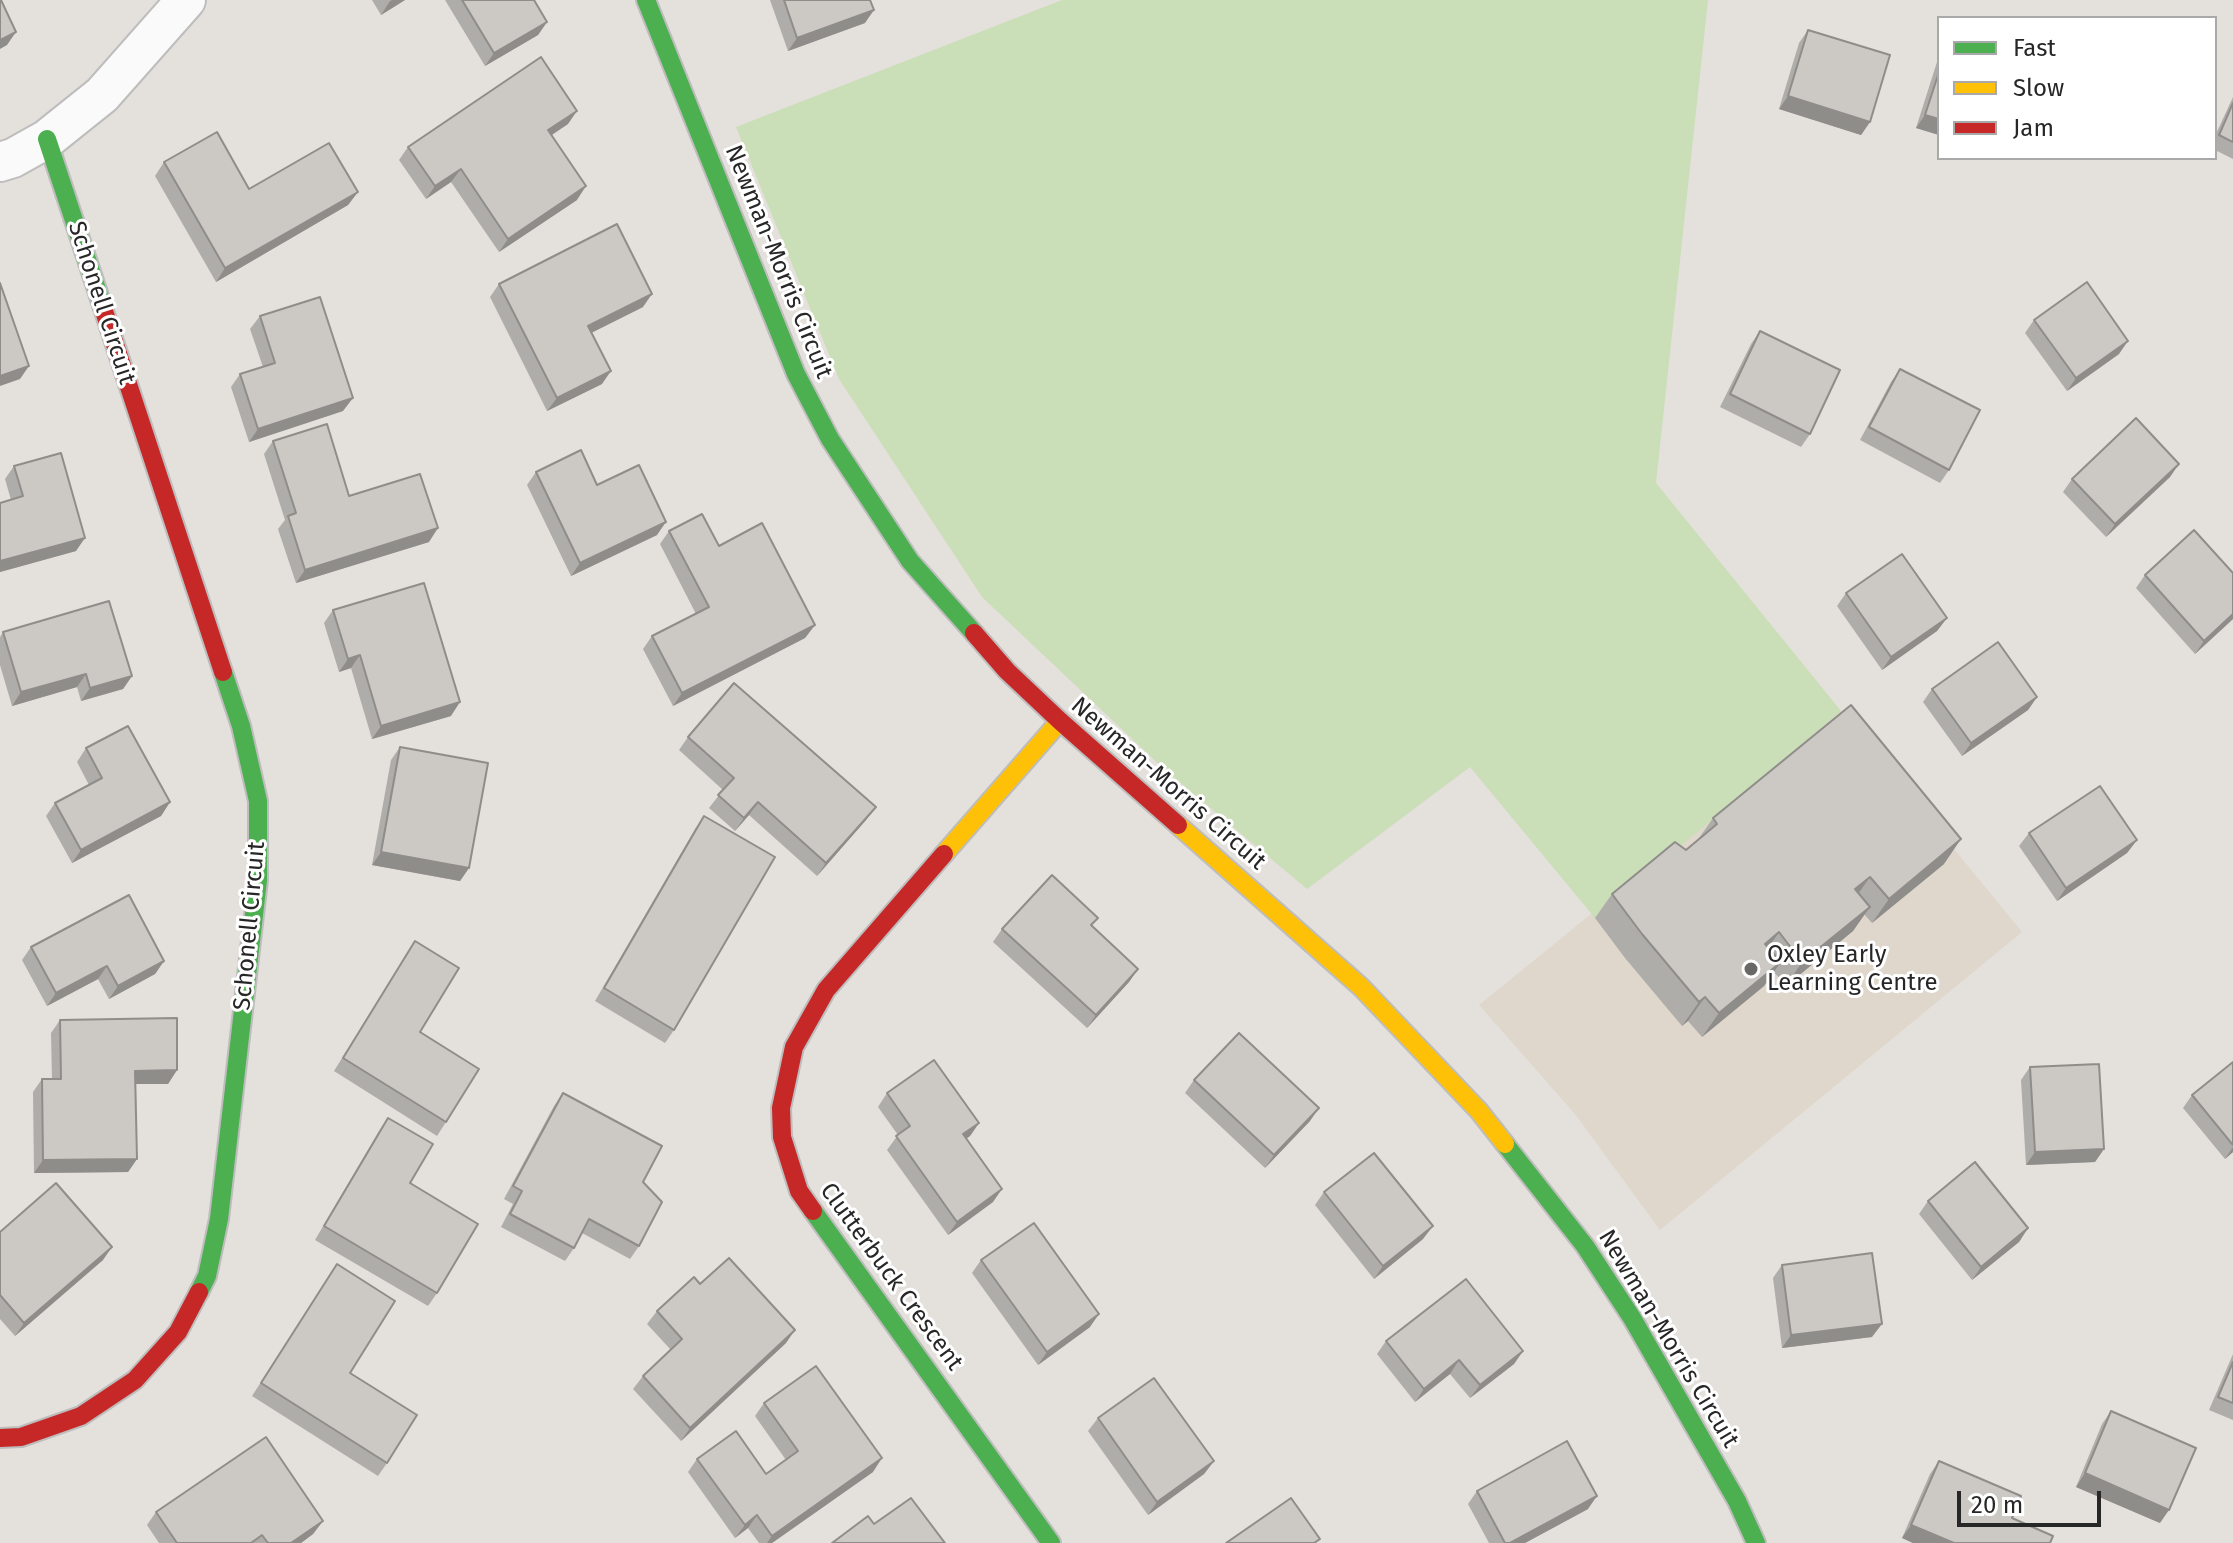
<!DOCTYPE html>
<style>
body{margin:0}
#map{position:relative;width:2233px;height:1543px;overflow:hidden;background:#e4e0dc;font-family:"Fira Sans",sans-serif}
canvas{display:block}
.legend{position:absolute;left:1937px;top:16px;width:280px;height:144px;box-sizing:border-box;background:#fff;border:2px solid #a9a9a9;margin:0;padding:10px 14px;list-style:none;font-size:24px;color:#272727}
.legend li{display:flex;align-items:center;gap:16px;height:40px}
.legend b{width:40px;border:2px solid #a9a9a9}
.scale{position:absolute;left:1957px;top:1491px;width:144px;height:36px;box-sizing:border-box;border:4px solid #272727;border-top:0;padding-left:10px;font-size:24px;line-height:28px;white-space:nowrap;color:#272727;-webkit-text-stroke:6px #fff;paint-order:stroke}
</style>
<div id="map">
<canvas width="2233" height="1543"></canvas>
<ul class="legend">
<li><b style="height:10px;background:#4caf50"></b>Fast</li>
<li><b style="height:10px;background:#ffc107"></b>Slow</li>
<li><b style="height:10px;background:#c62828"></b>Jam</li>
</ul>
<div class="scale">20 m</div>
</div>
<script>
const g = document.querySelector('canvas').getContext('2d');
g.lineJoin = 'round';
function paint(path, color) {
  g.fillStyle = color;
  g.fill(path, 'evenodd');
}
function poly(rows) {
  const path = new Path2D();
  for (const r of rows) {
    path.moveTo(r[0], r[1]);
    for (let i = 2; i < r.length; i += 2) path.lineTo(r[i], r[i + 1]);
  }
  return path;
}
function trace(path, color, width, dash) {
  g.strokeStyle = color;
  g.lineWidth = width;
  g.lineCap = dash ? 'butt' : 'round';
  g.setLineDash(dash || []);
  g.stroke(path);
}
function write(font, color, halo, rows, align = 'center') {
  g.font = font + ' "Fira Sans",sans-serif';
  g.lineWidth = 6;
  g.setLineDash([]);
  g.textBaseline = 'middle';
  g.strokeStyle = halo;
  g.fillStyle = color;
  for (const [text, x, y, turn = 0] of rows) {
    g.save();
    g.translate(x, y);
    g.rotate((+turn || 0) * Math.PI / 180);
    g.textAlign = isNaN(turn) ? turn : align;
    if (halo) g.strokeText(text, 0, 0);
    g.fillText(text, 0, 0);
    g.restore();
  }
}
const education = poly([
 [1841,711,2022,932,1660,1230,1575,1114,1479,1005]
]);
const green = poly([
 [1062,0,1708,0,1656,483,1841,711,1595,918,1470,767,1307,889,1165,770,982,597,839,379,736,127]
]);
const street = poly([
 [0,162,13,158,47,139,102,95,186,0]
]);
const fast = poly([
 [646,0,796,374,830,439,910,561,974,633],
 [47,139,103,308],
 [1505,1144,1585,1246,1632,1318,1737,1501,1756,1543],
 [813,1211,1051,1543],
 [199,1292,207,1276,219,1219,258,880,258,801,241,726,223,672]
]);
const slow = poly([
 [1178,825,1361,987,1479,1111,1505,1144],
 [944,854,1060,721]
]);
const jam = poly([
 [103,308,223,672],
 [974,633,1007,671,1060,721,1178,825],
 [813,1211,799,1191,782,1137,781,1108,794,1047,826,990,944,854],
 [0,1438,21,1437,81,1416,135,1380,178,1332,199,1292]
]);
const wall = poly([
 [372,0,405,0,381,15],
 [445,0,534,0,547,22,538,35,485,66],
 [770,0,870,0,865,23,788,51],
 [1808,30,1870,122,1861,135,1779,109,1799,43],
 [1939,59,1939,135,1916,128,1937,62],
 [2233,97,2233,159,2215,150,2215,136],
 [568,124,552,135,577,200,499,252,451,182,426,199,399,160,408,147],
 [164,162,249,189,358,192,348,205,216,282,155,176],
 [499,284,643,307,591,333,602,384,547,411,490,297],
 [260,316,343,411,249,442,231,387,240,374,263,367,250,329],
 [2034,320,2119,354,2067,391,2025,333],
 [1760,331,1810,434,1801,447,1720,407,1751,344],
 [1900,369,1949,470,1940,483,1860,440,1891,382],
 [273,441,349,496,429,542,296,583,278,529,285,520,264,454],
 [14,466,76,551,0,572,0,503,11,500,5,479],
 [536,472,597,485,657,535,571,576,527,485],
 [2170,477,2106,537,2063,492,2072,479],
 [669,531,719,546,815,625,805,638,673,706,643,649,652,636,696,614,660,544],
 [2233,573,2233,619,2195,654,2136,588,2145,575],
 [1846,593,1947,618,1937,631,1882,670,1837,606],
 [333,610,451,716,372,739,351,668,339,672,324,623],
 [3,632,132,676,123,689,81,701,77,687,12,706,0,665,0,637],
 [1932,689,2037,697,2028,710,1962,756,1923,702],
 [688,737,866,820,817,876,749,815,735,831,709,808,723,790,679,750],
 [400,747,469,868,460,881,372,865,391,760],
 [86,748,170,802,161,816,72,863,46,816,55,803,89,785,77,762],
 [704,816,674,1030,665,1043,595,1001,695,829],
 [1713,818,1944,864,1872,923,1864,914,1853,931,1786,986,1774,972,1764,986,1702,1037,1688,1021,1682,1026,1625,958,1595,918,1612,894,1686,850,1697,841],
 [2029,833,2137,840,2127,853,2057,901,2019,846],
 [1092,926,1138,969,1129,982,1087,1028,993,942,1002,929],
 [415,941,420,1032,446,1122,437,1136,334,1071],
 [31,947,164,961,155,974,109,999,98,979,47,1006,22,960],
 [60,1020,177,1070,168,1084,136,1084,137,1159,128,1172,34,1173,33,1092,42,1079,52,1079,51,1033],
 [2233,1062,2233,1152,2225,1159,2183,1108,2192,1095],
 [2030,1067,2104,1149,2095,1162,2026,1165,2021,1080],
 [1194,1080,1310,1121,1265,1168,1185,1093],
 [563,1093,643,1182,639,1246,630,1259,582,1233,574,1248,565,1261,501,1227,513,1204,504,1199,554,1106],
 [887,1093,979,1123,970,1136,966,1139,993,1202,948,1235,887,1150,898,1135,878,1107],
 [388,1118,410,1183,437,1293,428,1306,315,1240,379,1131],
 [1324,1192,1423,1239,1374,1279,1315,1205],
 [1928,1201,2028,1228,2019,1242,1972,1280,1919,1214],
 [0,1232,103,1260,15,1336,0,1319],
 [981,1260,1090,1327,1038,1365,972,1273],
 [337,1264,350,1373,387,1463,378,1476,252,1396],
 [1782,1265,1872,1337,1782,1348,1773,1278],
 [700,1284,786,1343,681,1441,633,1389,643,1376,671,1350,647,1324,657,1311],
 [1386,1341,1523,1351,1514,1364,1470,1398,1450,1374,1415,1402,1377,1354],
 [2233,1354,2233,1420,2209,1410],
 [764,1403,873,1472,772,1543,759,1543,748,1528,735,1538,688,1472,697,1459,766,1474,786,1460,755,1416],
 [2111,1411,2160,1523,2076,1487,2102,1424],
 [1098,1418,1214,1461,1204,1474,1148,1515,1088,1431],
 [1939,1461,2012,1518,2050,1543,1913,1543,1902,1538,1930,1474],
 [1477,1491,1588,1509,1525,1543,1489,1543,1468,1504],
 [156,1512,323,1521,313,1534,301,1543,159,1543,147,1525]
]);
const shadedWall = poly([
 [392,0,405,0,381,15,390,1],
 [874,10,865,23,788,51,797,38],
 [547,22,538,35,485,66,494,53],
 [16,32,7,45,0,49,0,40],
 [1788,96,1870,122,1861,135,1779,109],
 [577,111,568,124,539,143,548,130],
 [1925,115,1939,119,1939,135,1916,128],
 [461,169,451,182,426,199,435,186],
 [586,186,577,200,499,252,508,239],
 [358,192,348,205,216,282,225,268],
 [652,294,643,307,579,339,588,326],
 [2128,341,2119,354,2067,391,2076,378],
 [29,366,20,379,0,386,0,376],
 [611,371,602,384,547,411,557,398],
 [353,398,343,411,249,442,258,429],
 [2179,464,2170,477,2106,537,2115,524],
 [666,522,657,535,571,576,580,563],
 [438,528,429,542,296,583,305,570],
 [85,538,76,551,0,572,0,561],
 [2233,614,2233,619,2195,654,2204,641],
 [1947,618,1937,631,1882,670,1891,657],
 [815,625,805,638,673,706,682,693],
 [360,655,351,668,339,672,348,659],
 [86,674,77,687,12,706,21,692],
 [132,676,123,689,81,701,90,688],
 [2037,697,2028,710,1962,756,1971,743],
 [460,702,451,716,372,739,381,726],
 [170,802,161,816,72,863,81,850],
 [758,802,749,815,735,831,744,818],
 [876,807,866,820,817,876,826,863],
 [1961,839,1944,864,1872,923,1889,899],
 [2137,840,2127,853,2057,901,2066,888],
 [381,852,469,868,460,881,372,865],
 [1870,877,1853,901,1855,889],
 [1870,907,1853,931,1786,986,1802,962],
 [1779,932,1762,957,1765,944],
 [164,961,155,974,109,999,118,986],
 [1781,962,1764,986,1702,1037,1719,1013],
 [107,966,98,979,47,1006,56,993],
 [1138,969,1129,982,1087,1028,1096,1015],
 [1705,997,1688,1021,1682,1026,1699,1002],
 [177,1070,168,1084,126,1084,135,1071],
 [1319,1108,1310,1121,1265,1168,1274,1155],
 [979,1123,970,1136,954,1147,963,1134],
 [2233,1147,2233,1152,2225,1159],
 [2104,1149,2095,1162,2026,1165,2035,1152],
 [137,1159,128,1172,34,1173,43,1160],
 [1002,1189,993,1202,948,1235,957,1222],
 [1433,1226,1423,1239,1374,1279,1383,1266],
 [2028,1228,2019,1242,1972,1280,1981,1267],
 [112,1247,103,1260,15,1336,24,1323],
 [1099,1314,1090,1327,1038,1365,1047,1352],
 [1882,1324,1872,1337,1782,1348,1791,1335],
 [795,1330,786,1343,681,1441,690,1428],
 [1523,1351,1514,1364,1470,1398,1480,1385],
 [1459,1360,1450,1374,1415,1402,1424,1389],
 [882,1458,873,1472,772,1543,767,1543,772,1536],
 [1214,1461,1204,1474,1148,1515,1157,1502],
 [2085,1473,2169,1510,2160,1523,2076,1487],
 [1597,1496,1588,1509,1525,1543,1510,1543],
 [757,1515,748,1528,735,1538,745,1525],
 [323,1521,313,1534,301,1543,291,1543],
 [1911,1525,1954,1543,1913,1543,1902,1538]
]);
const building = poly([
 [0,0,1,0,16,32,0,40,0,0],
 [462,0,534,0,547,22,494,53,462,0],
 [784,0,870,0,874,10,797,38,784,0],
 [1808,30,1890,55,1870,122,1788,96,1808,30],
 [541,57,577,111,548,130,586,186,508,239,461,169,435,186,408,147,541,57],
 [1939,72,1939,119,1925,115,1939,72],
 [2233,103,2233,142,2219,135,2233,103],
 [217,132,249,189,329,143,358,192,225,268,164,162,217,132],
 [617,224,652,294,588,326,611,371,557,398,499,284,617,224],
 [2087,282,2128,341,2076,378,2034,320,2087,282],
 [0,283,29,366,0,376,0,283],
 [320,297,353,398,258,429,240,374,275,363,260,316,320,297],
 [1760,331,1840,370,1810,434,1730,394,1760,331],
 [1900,369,1980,410,1949,470,1869,427,1900,369],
 [2136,418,2179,464,2115,524,2072,479,2136,418],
 [327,424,349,496,420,474,438,528,305,570,288,516,296,513,273,441,327,424],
 [581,450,597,485,639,465,666,522,580,563,536,472,581,450],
 [61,453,85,538,0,561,0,503,23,496,14,466,61,453],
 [702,514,719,546,762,523,815,625,682,693,652,636,709,607,669,531,702,514],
 [2194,530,2233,573,2233,614,2204,641,2145,575,2194,530],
 [1902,554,1947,618,1891,657,1846,593,1902,554],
 [424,583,460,702,381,726,360,655,348,659,333,610,424,583],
 [109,601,132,676,90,688,86,674,21,692,3,632,109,601],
 [1998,642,2037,697,1971,743,1932,689,1998,642],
 [734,683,876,807,826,863,758,802,744,818,718,795,734,778,688,737,734,683],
 [1851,705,1961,839,1889,899,1870,877,1855,889,1870,907,1802,962,1779,932,1765,944,1781,962,1719,1013,1705,997,1699,1002,1642,934,1612,894,1675,842,1686,850,1717,824,1713,818,1851,705],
 [128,726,170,802,81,850,55,803,102,778,86,748,128,726],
 [400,747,488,763,469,868,381,852,400,747],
 [2100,786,2137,840,2066,888,2029,833,2100,786],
 [704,816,775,857,674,1030,604,988,704,816],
 [1052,875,1098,918,1091,925,1138,969,1096,1015,1002,929,1052,875],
 [129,895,164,961,118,986,107,966,56,993,31,947,129,895],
 [415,941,459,968,420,1032,479,1069,446,1122,343,1058,415,941],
 [177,1018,177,1070,135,1071,137,1159,43,1160,42,1079,61,1079,60,1020,177,1018],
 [1239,1033,1319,1108,1274,1155,1194,1080,1239,1033],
 [934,1060,979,1123,963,1134,1002,1189,957,1222,896,1136,910,1126,887,1093,934,1060],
 [2233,1062,2233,1145,2192,1095,2233,1062],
 [2099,1064,2104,1149,2035,1152,2030,1067,2099,1064],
 [563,1093,662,1146,643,1182,662,1202,639,1246,589,1219,574,1248,510,1214,522,1191,513,1186,563,1093],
 [388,1118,433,1144,410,1183,478,1224,437,1293,324,1226,388,1118],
 [1374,1153,1433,1226,1383,1266,1324,1192,1374,1153],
 [1975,1162,2028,1228,1981,1267,1928,1201,1975,1162],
 [56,1183,112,1247,24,1323,0,1295,0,1232,56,1183],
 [1034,1223,1099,1314,1047,1352,981,1260,1034,1223],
 [1872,1253,1882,1324,1791,1335,1782,1265,1872,1253],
 [729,1258,795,1330,690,1428,643,1376,682,1339,657,1311,694,1277,700,1284,729,1258],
 [337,1264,395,1301,350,1373,417,1415,387,1463,261,1383,337,1264],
 [1466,1279,1523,1351,1480,1385,1459,1360,1424,1389,1386,1341,1466,1279],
 [2233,1362,2233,1403,2218,1397,2233,1362],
 [816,1366,882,1458,772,1536,757,1515,745,1525,697,1459,736,1431,766,1474,798,1451,764,1403,816,1366],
 [1154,1378,1214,1461,1157,1502,1098,1418,1154,1378],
 [2111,1411,2196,1448,2169,1510,2085,1473,2111,1411],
 [266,1437,323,1521,291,1543,268,1543,262,1535,251,1543,177,1543,156,1512,266,1437],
 [1567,1441,1597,1496,1510,1543,1505,1543,1477,1491,1567,1441],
 [1939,1461,2021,1496,2012,1518,2053,1536,2050,1543,1954,1543,1911,1525,1939,1461],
 [911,1498,945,1543,832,1543,868,1516,874,1524,911,1498],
 [1291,1498,1320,1539,1314,1543,1226,1543,1291,1498]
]);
const markers = [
 [1751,969,8,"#696866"]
];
const streetNames = [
 ["Newman-Morris Circuit",778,262,68],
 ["Schonell Circuit",101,303,72],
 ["Newman-Morris Circuit",1168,784,41],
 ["Schonell Circuit",250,926,-85],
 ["Clutterbuck Crescent",891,1277,54],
 ["Newman-Morris Circuit",1668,1339,59]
];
const poiNames = [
 ["Oxley Early",1767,955],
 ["Learning Centre",1767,983]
];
paint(education, '#dfd7cb');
paint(green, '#cadeb7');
trace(street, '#bebdbd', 42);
trace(fast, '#bebdbd', 22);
trace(slow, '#bebdbd', 22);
trace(jam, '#bebdbd', 22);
trace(street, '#fbfafa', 38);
trace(fast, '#4caf50', 18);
trace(slow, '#ffc107', 18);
trace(jam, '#c62828', 18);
paint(wall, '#afada9');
paint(shadedWall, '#8f8d8a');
paint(building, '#ccc9c5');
trace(building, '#8f8d8a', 2);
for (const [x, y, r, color] of markers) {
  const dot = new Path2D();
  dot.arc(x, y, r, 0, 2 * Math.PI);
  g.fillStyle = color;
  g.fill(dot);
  trace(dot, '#fff', 3);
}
write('24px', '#272727', '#fff', streetNames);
write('24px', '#272727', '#fff', poiNames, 'left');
</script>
